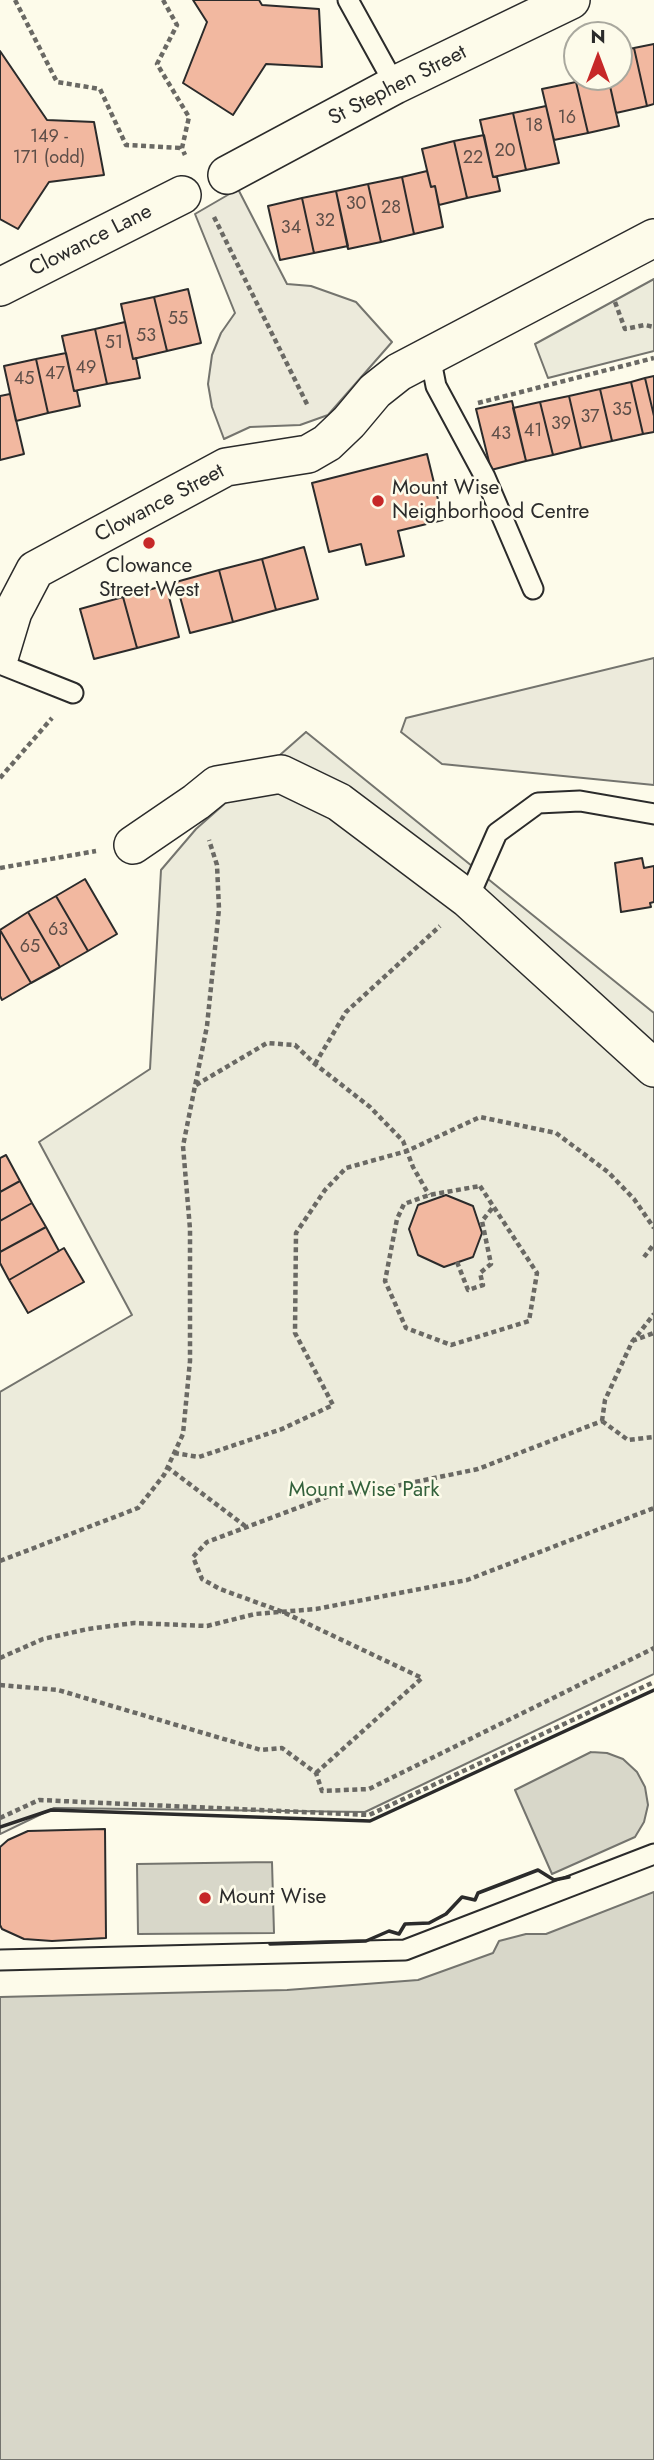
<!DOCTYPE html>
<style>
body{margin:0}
#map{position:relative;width:654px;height:2460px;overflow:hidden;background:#fdfbea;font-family:Jost,sans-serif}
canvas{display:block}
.north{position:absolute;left:563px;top:21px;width:70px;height:70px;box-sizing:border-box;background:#fdfbea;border:2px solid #a9a89e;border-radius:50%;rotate:0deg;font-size:19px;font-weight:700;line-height:28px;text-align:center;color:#2b2b2b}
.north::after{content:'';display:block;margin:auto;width:24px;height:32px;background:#c62828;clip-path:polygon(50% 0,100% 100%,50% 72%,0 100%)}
</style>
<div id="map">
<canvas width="654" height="2460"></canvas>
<div class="north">N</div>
</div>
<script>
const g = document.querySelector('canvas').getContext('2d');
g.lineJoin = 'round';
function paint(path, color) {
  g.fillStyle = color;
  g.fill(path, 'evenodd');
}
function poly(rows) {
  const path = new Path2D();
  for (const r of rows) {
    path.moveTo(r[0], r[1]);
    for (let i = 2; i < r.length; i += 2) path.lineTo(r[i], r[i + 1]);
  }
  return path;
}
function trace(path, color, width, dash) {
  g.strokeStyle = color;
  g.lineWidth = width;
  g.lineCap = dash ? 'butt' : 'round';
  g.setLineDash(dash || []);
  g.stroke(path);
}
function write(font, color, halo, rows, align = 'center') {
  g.font = font + ' Jost,sans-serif';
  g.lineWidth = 5;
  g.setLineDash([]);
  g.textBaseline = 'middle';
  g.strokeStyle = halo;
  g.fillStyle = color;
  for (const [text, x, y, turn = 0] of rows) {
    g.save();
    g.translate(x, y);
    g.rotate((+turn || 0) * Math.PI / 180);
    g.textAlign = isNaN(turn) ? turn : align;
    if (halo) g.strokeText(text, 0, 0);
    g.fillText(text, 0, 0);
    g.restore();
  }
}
const green = poly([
 [654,279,654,351,548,378,535,344,654,279],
 [306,732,654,1013,654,1674,365,1812,54,1808,0,1834,0,1392,132,1315,39,1142,150,1069,161,870,196,829,306,732]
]);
const parking = poly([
 [238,189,287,284,311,286,356,302,392,342,328,415,300,425,250,427,224,439,212,407,208,384,212,355,221,333,235,313,195,214,238,189],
 [654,658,654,785,442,764,401,732,406,718,654,658]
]);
const water = poly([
 [591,1752,607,1753,623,1759,637,1772,645,1787,648,1805,644,1822,635,1837,552,1874,515,1790,591,1752],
 [272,1862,274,1933,138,1934,137,1864,272,1862],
 [654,1892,654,2460,0,2460,0,1997,287,1990,418,1980,493,1953,499,1941,526,1934,546,1934,654,1892]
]);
const building = poly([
 [193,0,259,0,262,5,319,9,322,67,266,64,233,115,183,83,207,22,193,0],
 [654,44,654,104,647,106,634,48,654,44],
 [634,48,647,106,616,113,608,77,619,77,619,51,634,48],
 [0,51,47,120,94,122,104,175,49,182,18,229,0,219,0,51],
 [597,77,608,77,619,126,588,133,576,82,597,77],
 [576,82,588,133,554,140,542,89,576,82],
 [546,106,559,163,526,170,513,113,546,106],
 [513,113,526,170,493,177,480,120,513,113],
 [484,135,493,177,497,177,500,191,467,198,454,141,484,135],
 [454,141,467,198,439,205,435,186,431,187,422,149,454,141],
 [427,171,431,187,435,186,443,227,414,234,402,177,427,171],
 [402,177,414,234,381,242,368,184,402,177],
 [368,184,381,242,348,249,336,191,368,184],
 [336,191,348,246,314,253,302,198,336,191],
 [302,198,314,253,280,260,268,206,302,198],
 [188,289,201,343,167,351,154,297,188,289],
 [154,297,167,351,133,359,121,304,154,297],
 [125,322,133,359,136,358,140,378,107,384,95,329,125,322],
 [95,329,107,384,74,391,62,336,95,329],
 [66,353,74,391,77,391,80,406,48,413,36,359,66,353],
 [36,359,48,413,16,421,4,366,36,359],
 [654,376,654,416,645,378,654,376],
 [645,378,654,416,654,432,643,434,631,382,645,378],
 [631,382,643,434,612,441,600,389,631,382],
 [600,389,612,441,581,448,569,396,600,389],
 [10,394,24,454,0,460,0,396,10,394],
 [569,396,581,448,553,455,540,402,569,396],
 [512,401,526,461,491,470,476,409,512,401],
 [540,402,553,455,526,461,513,408,540,402],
 [427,454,443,520,398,531,404,556,366,565,361,544,329,552,312,483,427,454],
 [304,547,318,599,276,610,262,559,304,547],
 [262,559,276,610,233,622,219,570,262,559],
 [219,570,233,622,190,633,176,582,219,570],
 [166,585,179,637,137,648,123,597,166,585],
 [123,597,137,648,94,659,80,609,123,597],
 [642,858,644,868,654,866,654,902,650,903,651,907,621,912,615,863,642,858],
 [85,879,117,934,88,951,56,896,85,879],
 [56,896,88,951,60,967,28,912,56,896],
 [28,912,60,967,31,983,0,930,28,912],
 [0,930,31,983,2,1000,0,996,0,930],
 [6,1155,20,1181,0,1192,0,1158,6,1155],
 [20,1181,32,1203,0,1221,0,1192,20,1181],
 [446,1195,473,1206,482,1233,473,1257,444,1267,418,1255,409,1229,418,1205,446,1195],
 [32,1203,46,1227,0,1252,0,1221,32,1203],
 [46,1227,59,1251,9,1280,0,1263,0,1252,46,1227],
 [64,1248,84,1282,28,1313,9,1280,64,1248],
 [105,1829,106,1938,52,1941,24,1939,2,1929,0,1925,0,1847,8,1840,28,1831,105,1829]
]);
const path = poly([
 [15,0,57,82,100,89,126,145,182,148],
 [163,0,177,25,157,64,189,117,182,148,185,155],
 [214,217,308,406],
 [615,302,625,329,645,325,654,327],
 [478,403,654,358],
 [0,778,52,718],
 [0,868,96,851],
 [315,1064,346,1012,440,926],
 [196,1085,267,1043,295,1045,315,1064,370,1107,403,1141,413,1167,429,1195],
 [480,1186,537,1273,529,1321,451,1345,406,1328,385,1281,397,1219,404,1204,429,1195,480,1186],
 [644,1257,654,1244],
 [457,1262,468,1290,483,1285,480,1273,491,1264,482,1221,494,1206],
 [632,1341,654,1333],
 [602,1421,605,1400,632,1342,654,1314],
 [602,1421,628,1440,654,1437],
 [174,1453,199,1457,282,1429,333,1405,295,1333,296,1233,325,1190,346,1168,407,1151,480,1117,556,1133,608,1172,634,1199,654,1228],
 [167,1467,245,1526],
 [0,1561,138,1508,164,1475,183,1434,190,1361,190,1229,183,1146,207,1026,219,909,217,865,209,840],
 [0,1658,43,1639,88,1629,134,1623,207,1626,255,1614,316,1609,467,1580,654,1508],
 [0,1685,58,1690,261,1750,282,1748,316,1773,322,1791,369,1789,654,1648],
 [316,1773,422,1678,283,1612,220,1589,202,1579,193,1557,207,1542,332,1495,391,1487,478,1469,602,1421],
 [0,1818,39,1800,369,1815,654,1682]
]);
const service = poly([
 [348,0,395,85],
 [430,356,436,386,485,477,533,589],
 [0,664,73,693],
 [468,899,497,833,538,803,580,801,654,814],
 [0,1960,405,1950,654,1854]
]);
const minor = poly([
 [227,175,395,85,571,0],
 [0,287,182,195],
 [0,655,13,612,35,570,226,467,308,454,327,443,349,422,375,391,399,372,654,238],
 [133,845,196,802,217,785,281,774,339,802,468,899,654,1068]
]);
const wall = poly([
 [0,1827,51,1810,370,1821,654,1690],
 [270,1944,366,1941,389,1931,399,1934,405,1924,429,1923,446,1914,462,1897,475,1900,478,1893,538,1870,554,1880,569,1877]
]);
const markers = [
 [378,501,7,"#c62828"],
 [149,543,7,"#c62828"],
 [205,1898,7,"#c62828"]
];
const numberNames = [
 ["16",567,119],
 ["18",534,127],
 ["149 -",49,138],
 ["171 (odd)",49,159],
 ["20",505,152],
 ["22",473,159],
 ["30",356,205],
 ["28",391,209],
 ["32",325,222],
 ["34",291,229],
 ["55",178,320],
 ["53",146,337],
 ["51",114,344],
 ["49",86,369],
 ["47",55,375],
 ["45",24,380],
 ["35",622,411],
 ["37",590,418],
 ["39",561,425],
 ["41",533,432],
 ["43",501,435],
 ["63",58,931],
 ["65",30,948]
];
const streetNames = [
 ["St Stephen Street",398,86,-27],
 ["Clowance Lane",91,241,-27],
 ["Clowance Street",160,504,-28]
];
const poiNames = [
 ["Mount Wise",392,489],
 ["Neighborhood Centre",392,513],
 ["Clowance",149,567,"center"],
 ["Street West",149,591,"center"],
 ["Mount Wise",219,1898]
];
const parkNames = [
 ["Mount Wise Park",364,1491]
];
paint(green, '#ecebdb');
trace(green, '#74746e', 2);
paint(parking, '#eceadb');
trace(parking, '#74746e', 2);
paint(water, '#d8d7c9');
trace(water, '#74746e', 2);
paint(building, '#f2b8a0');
trace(building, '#2b2b2b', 2);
trace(service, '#2b2b2b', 23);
trace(minor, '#2b2b2b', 40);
trace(path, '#6a6964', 4.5, [5, 3.5]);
trace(service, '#fdfbea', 19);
trace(minor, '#fdfbea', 37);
trace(wall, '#2b2b2b', 3.5);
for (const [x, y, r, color] of markers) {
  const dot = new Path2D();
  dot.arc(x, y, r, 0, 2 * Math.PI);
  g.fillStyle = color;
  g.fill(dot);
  trace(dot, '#fdfbea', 2.5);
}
write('18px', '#5d4e48', null, numberNames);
write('21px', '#2b2b2b', '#fdfbea', streetNames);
write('21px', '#2b2b2b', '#fdfbea', poiNames, 'left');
write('21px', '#34623c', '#fdfbea', parkNames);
</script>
